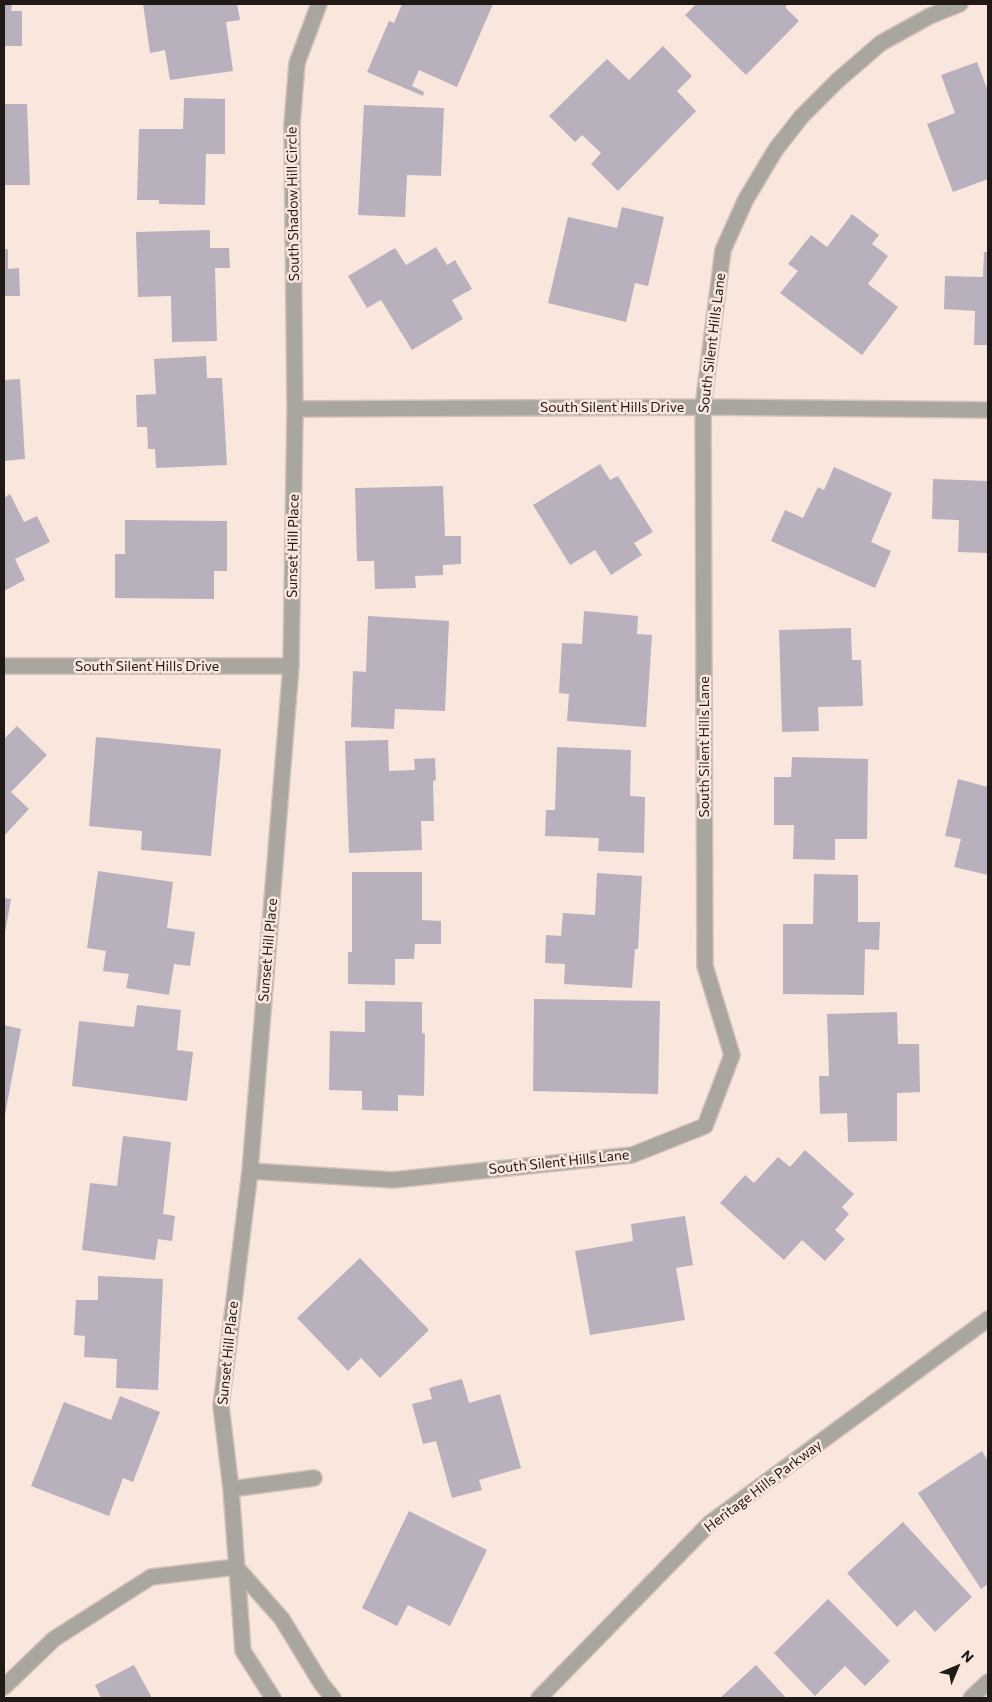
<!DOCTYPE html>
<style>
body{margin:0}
#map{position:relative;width:992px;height:1702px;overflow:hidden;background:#f9e7de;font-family:Commissioner,sans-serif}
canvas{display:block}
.frame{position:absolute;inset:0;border:5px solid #201916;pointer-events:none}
.north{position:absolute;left:932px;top:1642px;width:50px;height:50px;-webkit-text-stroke:4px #f9e7de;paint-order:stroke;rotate:45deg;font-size:14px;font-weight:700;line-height:20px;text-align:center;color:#201916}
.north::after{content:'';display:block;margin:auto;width:18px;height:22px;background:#201916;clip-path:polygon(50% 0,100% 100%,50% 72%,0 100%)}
</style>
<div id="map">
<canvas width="992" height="1702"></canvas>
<div class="frame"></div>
<div class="north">N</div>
</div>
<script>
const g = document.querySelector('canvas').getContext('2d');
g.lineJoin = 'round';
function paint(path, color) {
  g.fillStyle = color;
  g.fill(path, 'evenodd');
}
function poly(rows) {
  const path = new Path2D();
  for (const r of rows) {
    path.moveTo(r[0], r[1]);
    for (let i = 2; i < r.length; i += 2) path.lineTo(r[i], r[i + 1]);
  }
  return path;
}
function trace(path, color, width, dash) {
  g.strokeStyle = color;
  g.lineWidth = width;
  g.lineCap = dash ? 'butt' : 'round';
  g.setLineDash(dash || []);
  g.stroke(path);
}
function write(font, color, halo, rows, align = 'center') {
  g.font = font + ' Commissioner,sans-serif';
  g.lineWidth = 5;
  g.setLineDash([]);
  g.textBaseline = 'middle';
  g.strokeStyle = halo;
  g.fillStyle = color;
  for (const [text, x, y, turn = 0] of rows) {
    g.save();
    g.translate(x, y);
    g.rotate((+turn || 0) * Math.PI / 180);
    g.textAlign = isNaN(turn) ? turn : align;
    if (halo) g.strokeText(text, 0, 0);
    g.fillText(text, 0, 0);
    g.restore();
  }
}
const building = poly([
 [4,4,12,4,11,11,22,11,22,46,4,46],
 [143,4,237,4,240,20,226,22,233,71,170,80,165,50,150,53],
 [402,4,493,4,457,87,419,70,412,86,424,92,423,96,367,72,389,21,394,23],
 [696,4,788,4,785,7,799,21,746,75,685,15],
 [663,46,692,76,677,91,696,111,618,191,591,164,601,153,582,135,575,142,549,116,607,59,629,80],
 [977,62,988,91,988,179,953,192,927,124,955,113,941,75],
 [184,98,225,99,225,154,206,154,205,205,159,204,159,200,137,200,139,129,183,129],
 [4,104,27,104,30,185,4,185],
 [364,105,444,108,441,176,407,175,405,217,358,215],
 [622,207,664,217,648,286,635,283,626,322,548,303,568,217,617,228],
 [852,214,879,235,872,244,888,256,868,284,898,307,862,355,780,293,798,271,788,264,811,235,827,247],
 [210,230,210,248,229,248,230,268,215,268,217,341,172,342,171,296,138,297,136,232],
 [436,247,447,265,455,260,472,289,452,300,463,319,412,350,381,300,367,308,348,276,395,248,406,265],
 [4,249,8,249,8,269,19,268,20,296,4,296],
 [984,252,988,252,988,345,974,345,975,311,944,309,945,276,983,277],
 [206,356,207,378,222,378,227,465,156,468,155,449,148,449,147,427,137,427,136,395,156,394,154,359],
 [20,379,25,459,4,461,4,380],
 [600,464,610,480,618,476,653,532,634,543,642,555,611,575,595,550,570,565,533,505],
 [834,467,892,493,871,542,891,551,875,588,771,541,785,510,803,518,818,487,824,490],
 [933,479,988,481,988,553,958,552,959,520,932,519],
 [443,486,445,536,461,536,461,564,443,565,443,575,415,576,416,588,375,589,374,561,357,561,355,488],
 [10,494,24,522,37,516,50,542,15,559,25,580,4,591,4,498],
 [125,520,227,521,227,571,214,571,214,599,115,598,115,554,125,554],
 [584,611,638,616,637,634,652,635,646,727,567,721,569,694,559,693,562,643,582,644],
 [368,616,449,621,445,711,395,709,394,729,351,727,353,671,366,672],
 [851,628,852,660,861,660,863,706,818,707,819,731,782,732,779,630],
 [17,726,47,755,11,792,29,809,4,836,4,739],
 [96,737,221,749,211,856,141,850,142,831,89,826],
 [388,740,389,771,415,770,414,759,435,758,436,780,433,781,434,821,421,821,422,850,349,853,345,741],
 [557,747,631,750,630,796,645,797,644,853,598,851,599,838,545,836,546,810,555,810],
 [792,757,868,759,867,839,835,839,835,860,793,859,794,825,774,825,774,777,791,777],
 [958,779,988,787,988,875,954,867,961,839,945,836],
 [98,871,173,882,167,928,195,932,190,966,174,964,169,995,126,988,129,974,103,971,106,951,87,948],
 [352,872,422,872,422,920,441,921,441,944,415,944,414,959,395,959,395,985,348,984,348,952,352,952],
 [597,873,642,876,638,949,635,949,632,988,564,984,565,964,545,963,546,935,561,936,563,913,595,915],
 [814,874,858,875,858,922,880,922,879,950,865,949,864,995,783,994,783,924,813,924],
 [4,898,11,899,5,933,4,933],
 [534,999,660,1001,658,1094,533,1091],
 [365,1001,422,1002,422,1033,425,1034,424,1096,398,1095,398,1111,362,1110,362,1091,329,1090,330,1031,365,1032],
 [137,1005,181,1010,177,1050,193,1052,187,1101,72,1086,79,1021,134,1027],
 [897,1012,898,1044,919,1044,920,1092,897,1093,897,1141,848,1142,847,1113,820,1114,819,1076,829,1076,827,1014],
 [4,1025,21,1029,5,1115,4,1115],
 [123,1136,171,1142,163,1214,175,1216,172,1241,158,1239,155,1260,82,1250,90,1183,117,1186],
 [805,1150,854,1194,842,1207,849,1214,835,1230,845,1239,825,1261,802,1240,784,1260,720,1203,745,1175,754,1183,778,1157,790,1167],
 [685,1216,693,1265,676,1268,685,1320,590,1335,575,1251,633,1241,631,1224],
 [360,1258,429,1330,380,1378,361,1358,348,1371,297,1318],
 [98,1276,163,1279,158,1390,116,1388,117,1359,84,1357,85,1336,74,1335,76,1300,98,1300],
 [462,1379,469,1403,500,1394,521,1468,479,1480,482,1490,452,1498,436,1441,423,1444,412,1404,432,1399,429,1388],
 [120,1396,160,1412,133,1482,123,1478,109,1516,31,1486,64,1402,111,1420],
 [982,1451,988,1461,988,1584,981,1589,918,1493],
 [409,1511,487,1550,450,1626,408,1605,397,1626,362,1608],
 [903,1522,972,1597,935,1632,915,1610,897,1627,847,1573],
 [828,1599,890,1661,865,1686,845,1666,815,1696,774,1653],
 [134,1665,152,1698,101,1698,95,1685],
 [756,1665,786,1698,720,1698]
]);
const minor = poly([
 [295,409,703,407,988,410],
 [4,666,291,666],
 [250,1171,393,1180,632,1155,705,1126,732,1055,705,966,703,407,723,250,746,199,776,149,802,116,837,81,881,43,930,16,960,4],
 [231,1489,314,1478],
 [236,1567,282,1619,321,1683,333,1698],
 [4,1687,54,1639,151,1577,236,1567],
 [273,1698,243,1651,231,1489,221,1406,250,1171,291,666,295,409,292,124,297,63,319,4],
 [539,1698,710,1523,988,1319],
 [971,1698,988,1682]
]);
const streetNames = [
 ["South Shadow Hill Circle",293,204,-91],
 ["South Silent Hills Lane",712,343,-83],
 ["South Silent Hills Drive",612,407],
 ["Sunset Hill Place",293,546,-89],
 ["South Silent Hills Drive",147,666],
 ["South Silent Hills Lane",704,747,-90],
 ["Sunset Hill Place",268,950,-85],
 ["South Silent Hills Lane",559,1162,-6],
 ["Sunset Hill Place",228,1353,-84],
 ["Heritage Hills Parkway",763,1486,-37]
];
paint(building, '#b9b0be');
trace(minor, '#d2c2ba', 18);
trace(minor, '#a8a69f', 15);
write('14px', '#201916', '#f9e7de', streetNames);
</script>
